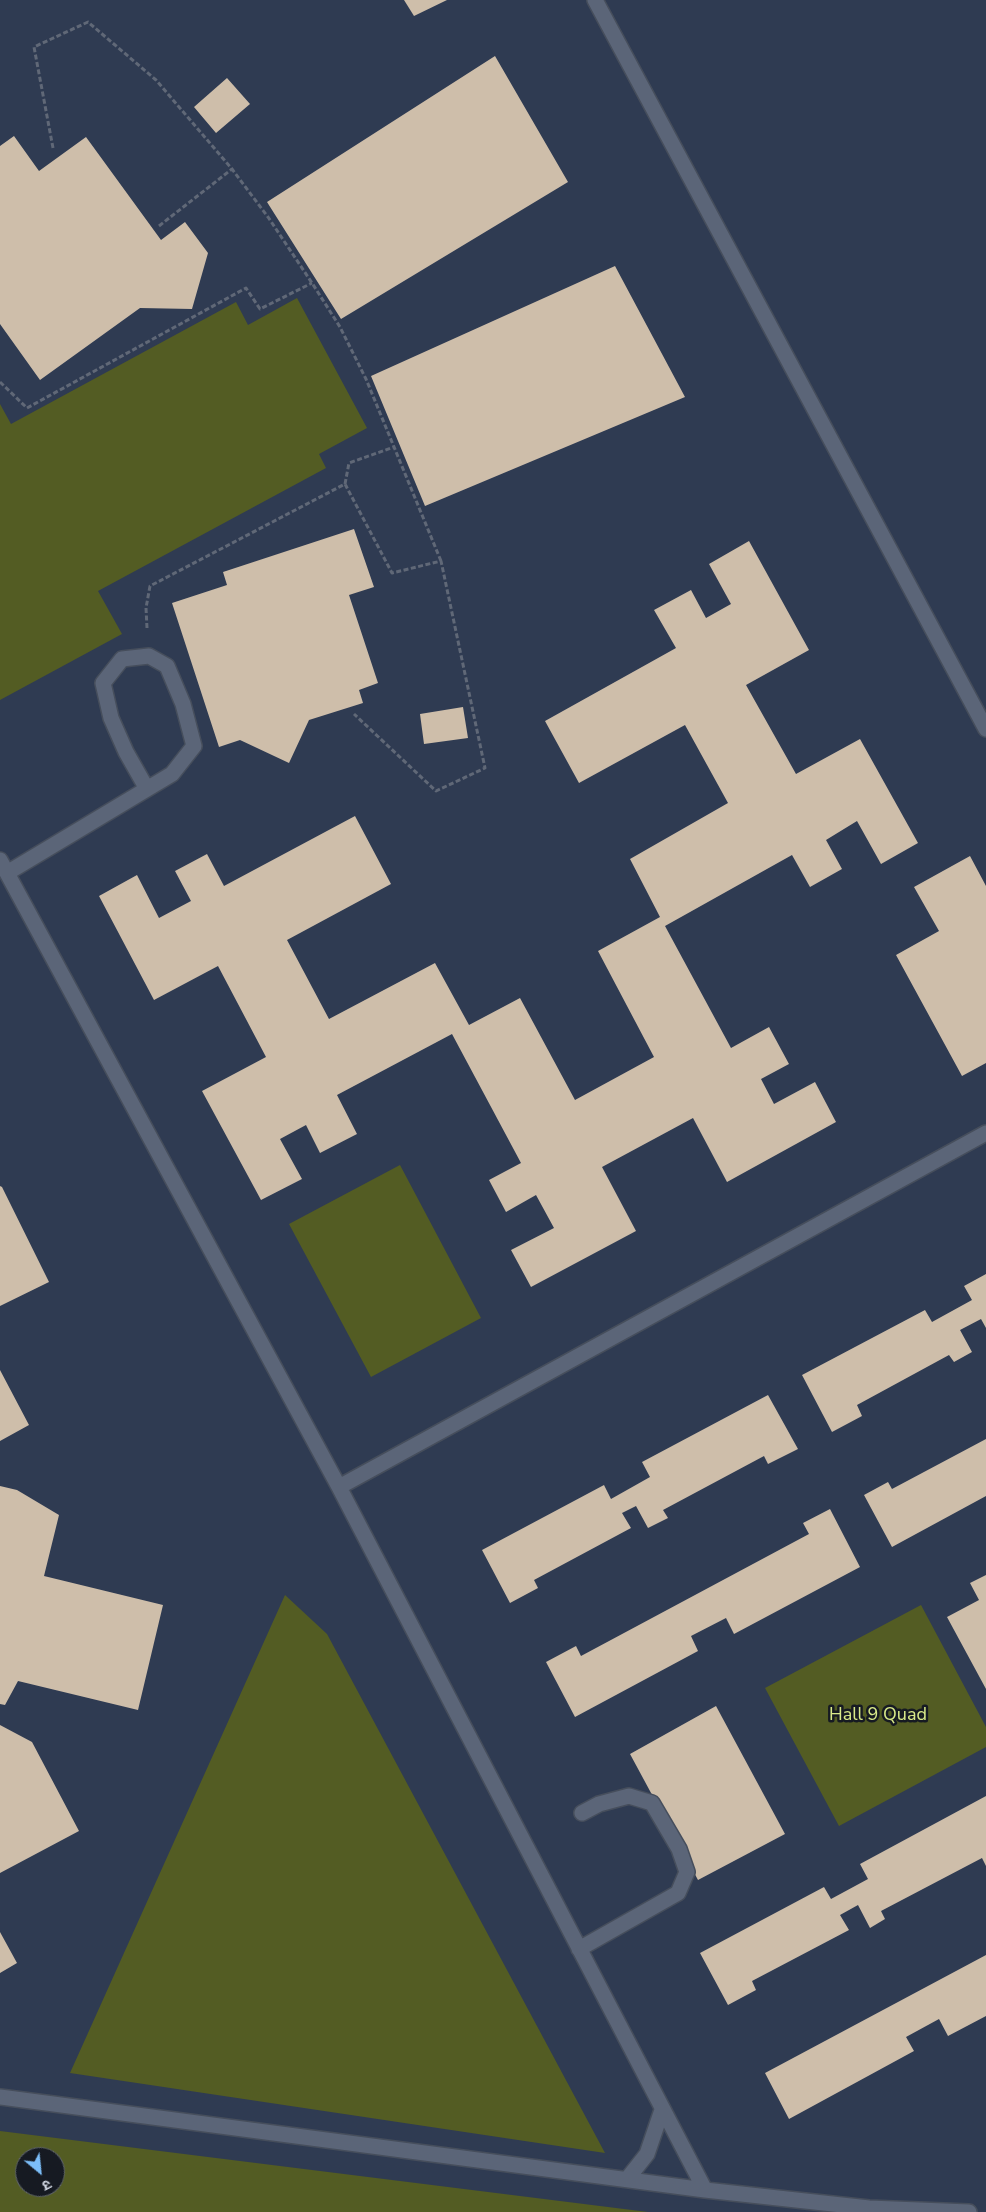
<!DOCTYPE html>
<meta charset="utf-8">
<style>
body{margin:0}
#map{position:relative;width:986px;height:2212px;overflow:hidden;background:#293243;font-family:"Nunito Sans","Noto Sans Devanagari",sans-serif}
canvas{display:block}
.north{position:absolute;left:15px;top:2147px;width:50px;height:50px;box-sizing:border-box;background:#161a22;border:1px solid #60656e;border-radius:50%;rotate:152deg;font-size:14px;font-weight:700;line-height:20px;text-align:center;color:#cfd5e0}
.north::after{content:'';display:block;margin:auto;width:18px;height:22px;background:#7cbef9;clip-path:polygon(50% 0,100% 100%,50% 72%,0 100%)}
</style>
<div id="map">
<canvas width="986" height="2212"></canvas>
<div class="north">उ</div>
</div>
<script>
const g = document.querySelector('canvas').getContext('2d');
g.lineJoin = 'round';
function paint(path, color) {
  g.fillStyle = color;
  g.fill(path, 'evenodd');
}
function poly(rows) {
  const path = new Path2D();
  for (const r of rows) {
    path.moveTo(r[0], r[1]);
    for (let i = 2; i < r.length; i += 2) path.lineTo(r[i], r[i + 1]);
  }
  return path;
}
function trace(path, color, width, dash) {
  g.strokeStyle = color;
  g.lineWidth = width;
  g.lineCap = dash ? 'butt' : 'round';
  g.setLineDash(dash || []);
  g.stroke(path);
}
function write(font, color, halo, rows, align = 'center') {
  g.font = font + ' "Nunito Sans",sans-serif';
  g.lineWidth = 5;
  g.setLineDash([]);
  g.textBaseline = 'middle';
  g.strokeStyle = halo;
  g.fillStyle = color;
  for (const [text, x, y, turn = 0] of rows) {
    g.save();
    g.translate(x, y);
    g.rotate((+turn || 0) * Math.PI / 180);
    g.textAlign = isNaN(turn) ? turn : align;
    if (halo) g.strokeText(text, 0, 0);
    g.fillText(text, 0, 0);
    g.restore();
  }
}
const built = poly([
 [0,0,986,0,986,2212,0,2212],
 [25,2157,55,2157,55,2187,25,2187]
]);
const green = poly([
 [297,298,367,428,319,454,326,468,98,591,122,634,0,700,0,404,11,424,236,302,248,325],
 [400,1165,481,1318,371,1377,289,1224],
 [285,1595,327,1634,605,2153,70,2073],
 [921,1605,986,1727,986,1747,839,1826,765,1688],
 [0,2131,648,2212,0,2212],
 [25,2157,55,2157,55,2187,25,2187]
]);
const building = poly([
 [404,0,447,0,414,16],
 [495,56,568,182,341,319,267,202],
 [227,78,250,104,216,133,194,107],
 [14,136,39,171,86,137,161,240,185,222,208,253,192,309,140,308,40,380,0,324,0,146],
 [615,266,685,397,425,506,371,376],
 [354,529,374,587,349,595,378,683,359,690,363,703,309,720,289,763,240,740,219,747,172,603,227,585,223,572],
 [749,541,809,650,746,685,796,774,860,739,918,843,881,864,857,821,826,840,842,869,810,887,792,855,665,926,731,1048,769,1027,789,1064,761,1079,774,1104,815,1082,836,1122,727,1182,693,1118,602,1167,636,1231,531,1287,511,1250,554,1228,536,1195,506,1212,489,1180,521,1163,452,1034,337,1095,357,1134,320,1153,306,1125,280,1139,302,1179,261,1200,202,1091,266,1057,218,966,154,1000,99,896,137,875,159,918,191,901,175,871,207,854,224,886,355,816,391,884,287,940,329,1019,435,963,469,1025,520,998,575,1100,654,1057,598,951,660,917,630,859,728,803,685,725,579,783,545,721,676,648,654,610,691,590,706,618,731,604,709,564],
 [463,707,468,738,424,744,420,714],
 [970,856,986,886,986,1063,962,1076,896,955,939,931,914,887],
 [0,1186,2,1187,49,1282,0,1306],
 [986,1274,986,1328,981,1319,960,1330,972,1352,954,1362,949,1355,857,1405,862,1416,832,1432,802,1375,925,1310,932,1322,972,1300,964,1286],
 [0,1370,29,1425,0,1441],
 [768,1395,798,1449,768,1464,764,1456,663,1510,668,1518,648,1528,636,1506,622,1513,631,1528,534,1580,538,1588,510,1603,482,1550,604,1485,611,1499,650,1477,642,1462],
 [986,1439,986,1496,892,1547,864,1495,888,1482,892,1489],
 [0,1486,17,1490,59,1515,44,1576,163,1605,138,1710,18,1681,5,1705,0,1704],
 [830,1509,860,1567,734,1634,726,1618,691,1636,698,1651,575,1717,546,1662,576,1646,581,1656,809,1534,803,1523],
 [986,1575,986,1689,947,1617,979,1600,970,1583],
 [716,1706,785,1834,698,1880,630,1754],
 [0,1725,32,1742,79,1831,0,1873],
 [986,1796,986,1866,982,1858,881,1911,885,1919,870,1928,858,1905,840,1915,849,1930,752,1981,756,1990,728,2005,700,1953,824,1887,831,1899,868,1879,860,1864],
 [0,1932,17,1963,0,1973],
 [986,1955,986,2016,948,2036,939,2019,906,2037,914,2051,789,2119,765,2073]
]);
const path = poly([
 [53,148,34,47,88,22,156,80,232,169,268,217,312,283,340,327,366,379,441,561],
 [159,226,232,169],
 [0,382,27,408,246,288,260,309,312,283],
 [345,484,349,463,394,447],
 [147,628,146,608,150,586,345,484,392,573,441,561,485,768,436,791,354,714]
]);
const minor = poly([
 [595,0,986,729],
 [0,860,339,1487,705,2190,0,2097],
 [7,873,172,774,194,746,183,704,167,666,149,656,122,659,103,683,111,718,126,752,147,789],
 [339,1487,986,1133],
 [579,1949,678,1893,687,1872,679,1849,652,1803,629,1796,599,1804,582,1813],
 [628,2178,647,2154,662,2110],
 [705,2190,869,2208,969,2212]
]);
const parkNames = [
 ["Hall 9 Quad",878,1716]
];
paint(built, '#2f3b52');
paint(green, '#535c23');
paint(building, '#cebeaa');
trace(minor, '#464e5c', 18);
trace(path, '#606877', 3, [5, 2.5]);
trace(minor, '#5b6578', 15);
write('18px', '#d8e989', '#161a22', parkNames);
</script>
